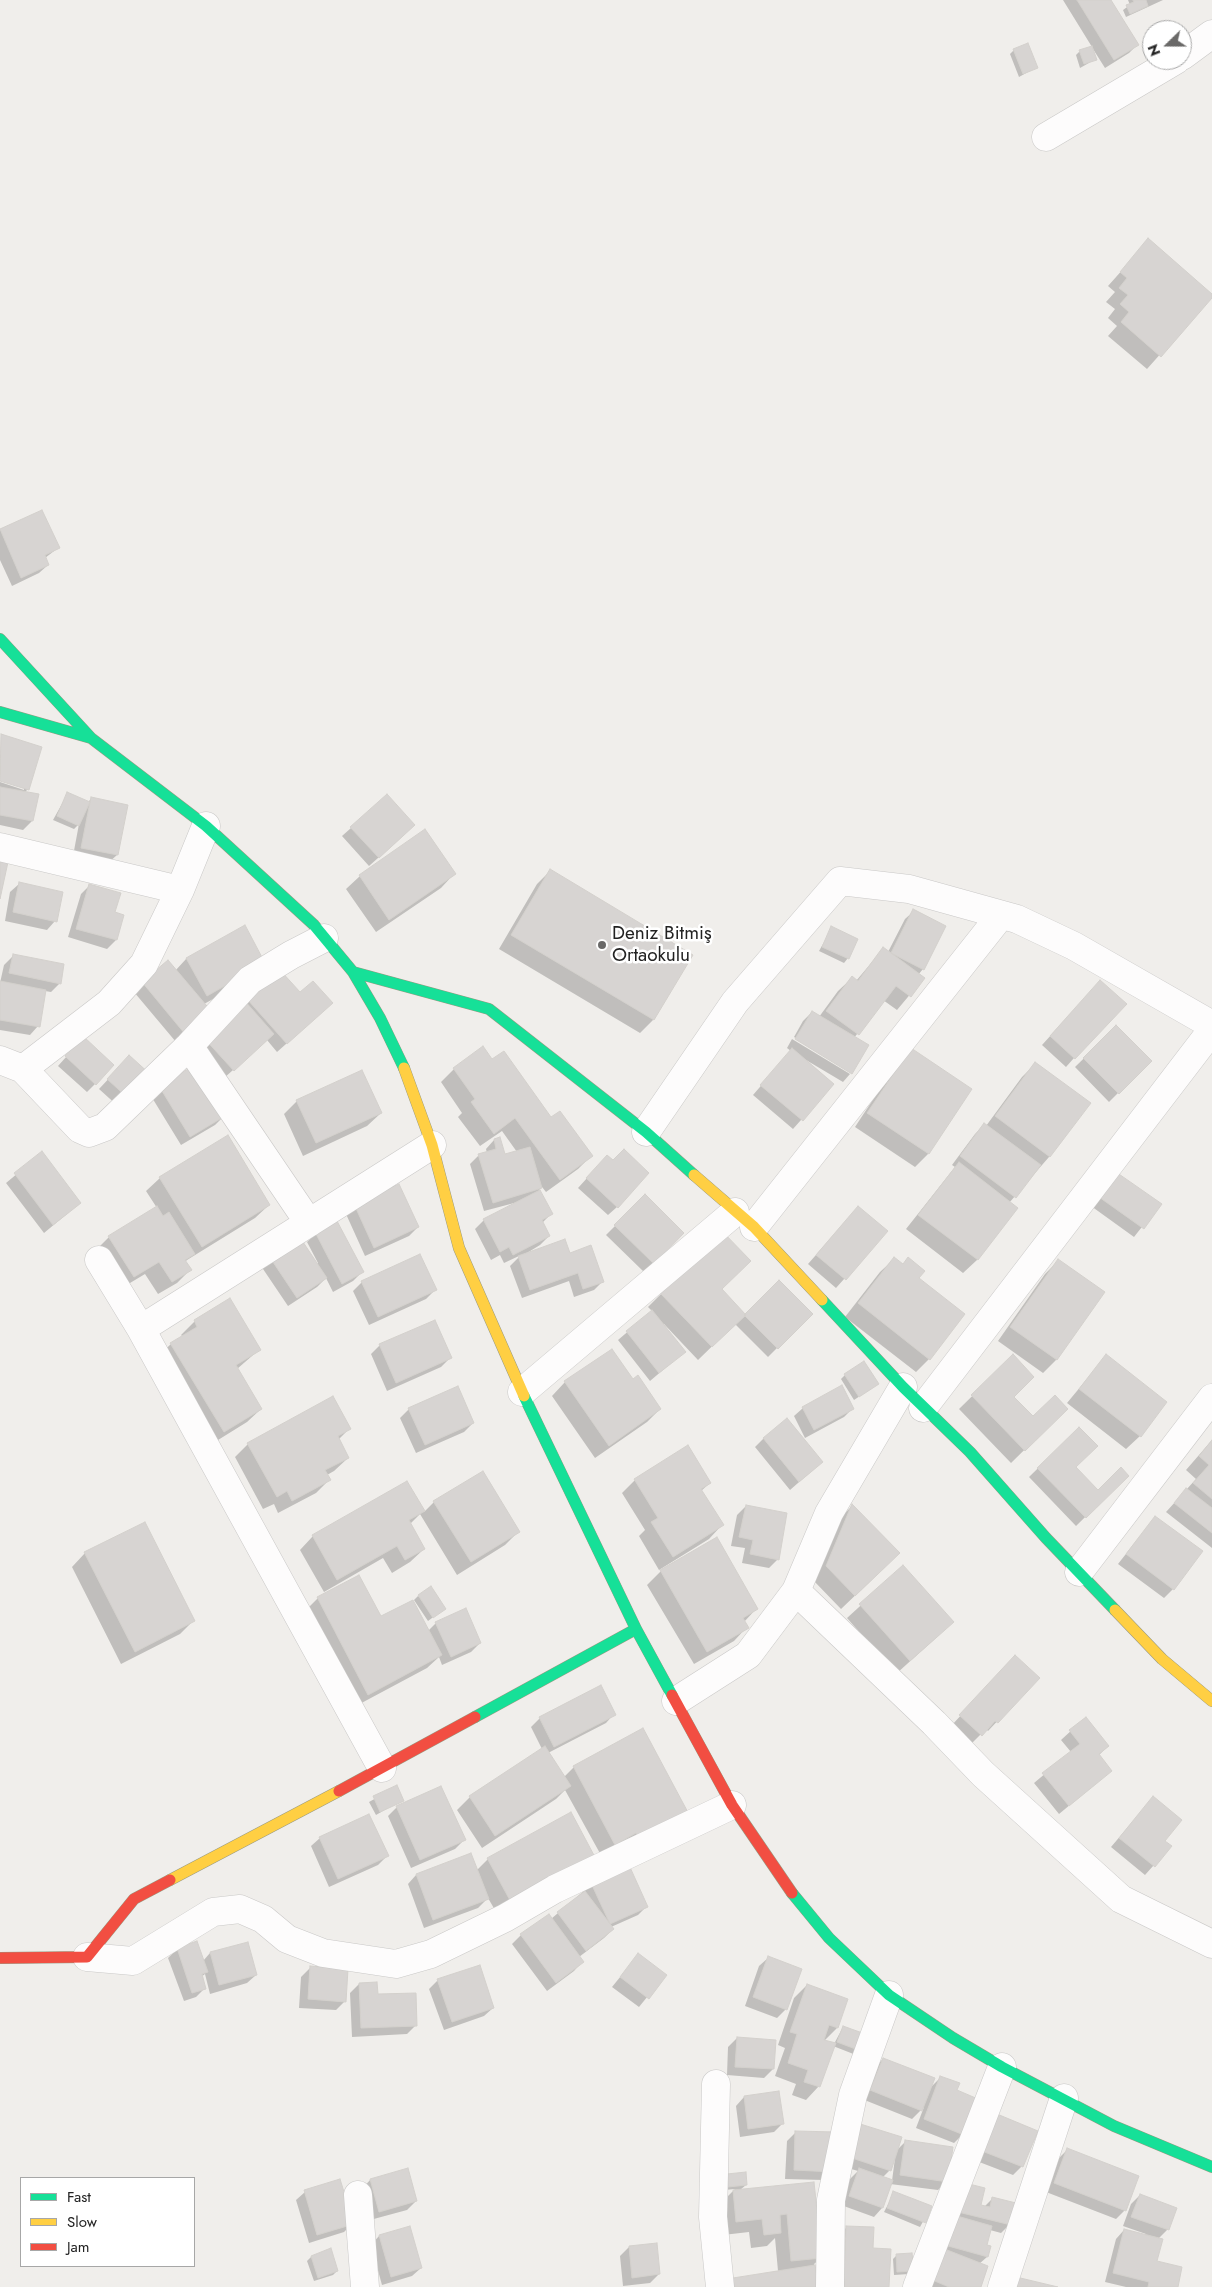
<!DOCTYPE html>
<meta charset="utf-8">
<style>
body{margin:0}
#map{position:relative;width:1212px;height:2287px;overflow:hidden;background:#f0eeeb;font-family:Jost,sans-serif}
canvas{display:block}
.legend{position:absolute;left:20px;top:2177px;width:175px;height:90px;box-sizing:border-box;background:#fff;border:1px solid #a7a7a7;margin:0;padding:6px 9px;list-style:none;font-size:15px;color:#222}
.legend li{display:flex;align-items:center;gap:10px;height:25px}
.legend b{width:25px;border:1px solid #a7a7a7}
.north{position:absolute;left:1142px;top:20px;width:50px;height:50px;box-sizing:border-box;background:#fff;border:1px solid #a7a7a7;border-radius:50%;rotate:248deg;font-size:14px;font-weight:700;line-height:20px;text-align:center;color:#222}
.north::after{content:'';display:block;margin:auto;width:18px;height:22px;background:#6a6968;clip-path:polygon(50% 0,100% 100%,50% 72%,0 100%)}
</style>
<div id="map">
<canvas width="1212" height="2287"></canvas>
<ul class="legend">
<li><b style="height:6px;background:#16e098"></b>Fast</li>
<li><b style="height:6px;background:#ffcf43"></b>Slow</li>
<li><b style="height:6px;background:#f24e42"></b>Jam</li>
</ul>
<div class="north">N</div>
</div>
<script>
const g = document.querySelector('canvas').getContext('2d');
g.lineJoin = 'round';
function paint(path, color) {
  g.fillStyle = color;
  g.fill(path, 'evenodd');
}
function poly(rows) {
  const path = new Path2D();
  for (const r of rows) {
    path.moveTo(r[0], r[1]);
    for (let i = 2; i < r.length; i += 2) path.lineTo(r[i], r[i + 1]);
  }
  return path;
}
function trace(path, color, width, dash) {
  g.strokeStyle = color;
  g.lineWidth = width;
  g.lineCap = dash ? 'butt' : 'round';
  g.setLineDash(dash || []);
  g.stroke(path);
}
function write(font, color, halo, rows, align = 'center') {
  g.font = font + ' Jost,sans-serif';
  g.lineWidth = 5;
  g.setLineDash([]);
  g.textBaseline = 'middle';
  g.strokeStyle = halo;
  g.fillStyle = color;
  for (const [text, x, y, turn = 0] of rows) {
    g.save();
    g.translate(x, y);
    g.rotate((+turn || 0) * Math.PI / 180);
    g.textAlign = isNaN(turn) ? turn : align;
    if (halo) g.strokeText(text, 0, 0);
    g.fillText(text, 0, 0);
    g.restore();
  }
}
const shadow = poly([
 [1063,0,1110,0,1138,44,1129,53,1105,68,1093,49,1096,59,1080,68,1076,55,1080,51,1092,47],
 [1128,0,1163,0,1126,17,1123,10,1130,5],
 [1014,50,1037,67,1019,77,1010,54],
 [1149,240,1212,296,1147,369,1108,336,1117,326,1108,318,1115,309,1106,302,1115,292,1108,286],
 [42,511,58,548,45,558,48,565,39,573,12,586,0,560,0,530],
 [1,735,28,789,25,792,37,795,32,821,23,830,0,825,0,782,24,790,24,787,0,779],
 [68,793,88,802,91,799,117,855,108,863,73,856,79,824,74,829,53,820],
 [351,828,405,834,369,866,342,836],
 [424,831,454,874,441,888,376,932,346,889,360,876],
 [550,871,691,955,653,1020,640,1033,499,949,537,884],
 [19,884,55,921,47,930,5,921,10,892],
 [90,885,114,913,123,916,116,940,107,949,68,937,81,894],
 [914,911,923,969,918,975,923,979,897,1010,883,1000,854,1038,868,1046,851,1074,851,1071,794,1037,803,1021,812,1012,819,1017,838,991,852,978,856,981,883,949,888,952,905,919],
 [244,927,246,981,204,1004,210,1012,176,1042,134,992,143,983,175,971,186,959],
 [832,928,848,958,844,963,819,951],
 [13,956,60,983,51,992,45,991,38,1026,30,1035,0,1030,0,983,4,965],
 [280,971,300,994,322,1012,277,1052,267,1040,224,1078,196,1046],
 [1092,990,1074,1058,1066,1067,1042,1045],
 [1116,1027,1150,1061,1109,1102,1075,1067],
 [792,1039,850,1074,843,1082,806,1060,833,1084,793,1129,753,1095,791,1051,787,1048],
 [75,1047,95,1084,87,1092,58,1066],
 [129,1057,119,1107,99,1089],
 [492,1061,591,1156,578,1169,546,1192,542,1187,539,1190,551,1214,542,1223,549,1236,540,1245,522,1256,569,1255,603,1281,594,1290,574,1297,569,1281,522,1298,510,1266,521,1255,504,1263,500,1255,491,1260,475,1229,484,1220,518,1202,484,1211,470,1164,479,1155,487,1153,486,1149,494,1140,504,1156,517,1152,502,1131,480,1146,458,1117,462,1113,441,1082,454,1069],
 [897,1063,970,1090,928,1154,915,1167,855,1127],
 [1036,1063,1089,1103,1049,1157,1009,1203,1016,1208,977,1260,963,1273,906,1229,955,1167,952,1165,975,1134,984,1125,986,1126,1022,1077],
 [194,1067,224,1116,215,1125,181,1145,151,1096],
 [297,1101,381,1113,367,1126,303,1156,284,1114],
 [42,1153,80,1203,44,1233,6,1183],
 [598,1166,617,1207,608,1215,578,1188],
 [160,1178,269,1205,255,1218,187,1260,185,1262,190,1270,177,1283,158,1294,145,1274,120,1289,96,1250,109,1237,157,1208,146,1191],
 [1108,1182,1160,1204,1134,1237,1091,1206],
 [645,1196,682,1233,644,1272,606,1235],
 [355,1205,418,1227,409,1236,365,1256,346,1214],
 [858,1207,886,1232,836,1288,808,1264],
 [316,1233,362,1272,353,1281,333,1292,326,1278,317,1287,288,1306,261,1266,270,1257,317,1264,318,1263,307,1242],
 [894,1259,902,1265,908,1259,917,1279,929,1359,916,1372,845,1317,880,1272],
 [1058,1261,1103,1293,1056,1360,1043,1373,998,1341,1045,1274],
 [362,1282,435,1290,426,1299,369,1325,353,1291],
 [670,1285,721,1289,745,1315,811,1314,768,1357,735,1324,698,1360,664,1324,663,1325,684,1352,650,1381,618,1340,652,1311,648,1307],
 [195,1321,260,1349,237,1369,261,1409,247,1422,210,1445,157,1357,171,1344,183,1337,181,1335],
 [434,1322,450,1358,441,1367,387,1391,371,1354,380,1345],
 [1013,1356,1012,1397,1033,1418,1066,1409,1011,1463,959,1409],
 [1106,1356,1140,1436,1126,1449,1067,1403],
 [845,1375,878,1384,854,1400,841,1379],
 [633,1381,660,1409,647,1422,595,1458,552,1396,565,1382],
 [803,1408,853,1408,844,1417,805,1438,794,1416],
 [409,1409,473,1423,464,1432,416,1453,400,1418],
 [1079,1428,1075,1467,1098,1491,1127,1476,1076,1526,1029,1477],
 [349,1429,338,1440,348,1458,334,1471,327,1475,329,1480,316,1493,278,1513,274,1504,263,1509,235,1457,248,1444],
 [764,1438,822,1462,790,1490,755,1447],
 [1212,1440,1212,1548,1166,1512,1196,1479,1186,1470],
 [635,1480,710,1483,701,1491,722,1525,709,1539,659,1570,639,1536,645,1530,622,1493],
 [407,1482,424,1512,434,1502,518,1532,505,1545,457,1575,420,1514,410,1524,424,1549,410,1562,392,1573,383,1558,324,1592,300,1550,313,1536],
 [746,1506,778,1559,769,1568,742,1563,745,1548,731,1546,737,1515],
 [852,1506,885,1567,841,1609,813,1580,839,1519],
 [1155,1517,1173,1589,1164,1598,1118,1564],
 [717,1539,757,1608,744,1622,747,1627,734,1641,694,1664,647,1585,661,1571],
 [85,1553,193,1621,180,1634,121,1664,72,1567],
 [903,1567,939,1635,896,1674,847,1618],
 [359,1576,381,1618,428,1631,436,1623,480,1643,471,1652,442,1665,439,1657,427,1668,354,1707,304,1612,318,1598],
 [418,1596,444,1609,428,1621,414,1600],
 [1007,1665,1038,1678,988,1731,986,1729,972,1743,952,1725],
 [600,1687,614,1714,606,1723,548,1753,564,1777,574,1767,690,1817,602,1857,565,1790,556,1799,482,1848,457,1810,470,1797,542,1749,531,1727,540,1718],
 [1085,1718,1108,1746,1099,1755,1111,1771,1059,1814,1034,1783,1071,1752,1061,1740],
 [396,1787,402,1800,376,1815,369,1802],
 [397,1807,464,1840,455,1849,411,1868,388,1816],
 [1145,1807,1163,1841,1170,1847,1145,1875,1111,1847],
 [570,1814,499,1917,488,1898,478,1908,424,1928,408,1884,416,1875,470,1854,476,1871,488,1859],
 [320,1838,387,1856,378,1865,329,1887,311,1846],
 [592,1884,647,1906,638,1915,611,1927,613,1929,604,1938,579,1957,582,1962,574,1971,547,1991,512,1944,521,1935,551,1919],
 [247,1944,256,1975,247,1983,210,1994,205,1974,201,1977,205,1988,196,1997,184,2001,168,1958,177,1949,203,1961,210,1953],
 [638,1955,665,1975,639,2007,612,1987],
 [768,1958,786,2009,777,2018,745,2006,759,1966],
 [310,1968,345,2001,336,2010,299,2008,301,1977],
 [438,1980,493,2008,484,2016,444,2030,429,1989],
 [359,1984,377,1995,416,2025,407,2034,352,2037,350,1993],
 [807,1985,837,2028,824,2041,834,2044,843,2027,866,2036,856,2055,833,2046,819,2086,806,2100,792,2095,796,2084,775,2076,785,2048,778,2045,794,1998],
 [737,2038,773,2069,764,2078,727,2075,728,2047],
 [883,2059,929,2089,941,2077,955,2091,963,2134,954,2143,916,2128,924,2107,912,2119,862,2099,874,2068],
 [744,2097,783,2123,774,2132,740,2137,736,2106],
 [988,2124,1022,2166,1013,2175,974,2160],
 [796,2132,833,2171,824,2180,785,2179,787,2141],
 [849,2133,896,2151,905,2142,947,2181,938,2190,890,2184,882,2208,874,2217,841,2205,850,2179,858,2171,838,2165],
 [895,2158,892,2181,882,2178,890,2170],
 [1067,2150,1125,2210,1116,2219,1046,2192,1058,2159],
 [723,2179,746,2185,740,2190,813,2183,821,2258,814,2264,818,2287,726,2287,734,2279,778,2271,775,2238,767,2246,751,2248,749,2232,723,2235,720,2204,735,2189,724,2190],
 [370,2180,416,2201,407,2210,370,2220,362,2189],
 [305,2192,353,2223,344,2232,309,2243,296,2200],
 [894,2193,931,2207,920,2227,884,2212],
 [953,2193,984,2207,993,2198,1010,2224,1001,2233,990,2230,985,2246,990,2246,987,2257,979,2264,979,2287,923,2287],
 [1140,2195,1175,2208,1167,2230,1158,2239,1156,2262,1176,2287,1126,2287,1105,2282,1116,2239,1124,2230,1145,2236,1146,2234,1123,2226,1131,2204],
 [847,2227,872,2249,888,2287,836,2287,838,2236],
 [379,2236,421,2268,412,2276,382,2285,371,2245],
 [629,2247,659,2274,650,2283,623,2286,620,2256],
 [330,2250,337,2271,333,2275,314,2281,307,2261,311,2257],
 [911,2254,909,2274,894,2275,893,2259,897,2255]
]);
const building = poly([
 [1077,0,1111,0,1139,45,1114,60,1077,0],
 [1133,0,1146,0,1148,6,1130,14,1126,5,1134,2,1133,0],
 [1028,43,1038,68,1023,74,1013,49,1028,43],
 [1092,46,1097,60,1084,64,1079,50,1092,46],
 [1148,238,1212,294,1212,298,1161,357,1121,322,1129,312,1120,304,1128,295,1119,288,1127,278,1120,272,1148,238],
 [42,510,60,548,45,555,49,565,21,578,0,529,42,510],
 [1,734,42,747,29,790,0,781,1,734],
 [0,787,39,794,33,821,0,815,0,787],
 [67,792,90,802,79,826,57,816,67,792],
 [387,794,415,825,379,858,350,827,387,794],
 [91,797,128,805,118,855,81,848,91,797],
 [425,829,456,874,389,920,359,875,425,829],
 [0,860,8,862,0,899,0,860],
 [550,869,693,955,654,1020,511,935,550,869],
 [19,882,63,892,57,922,13,912,19,882],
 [89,884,121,893,115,912,124,915,117,940,76,929,89,884],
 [913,909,946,926,924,970,891,953,913,909],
 [245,925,265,963,207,996,186,958,245,925],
 [831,926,858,939,849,959,822,947,831,926],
 [883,947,925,978,911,997,896,986,859,1035,826,1011,852,976,858,981,883,947],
 [13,954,64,964,61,984,9,973,13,954],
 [168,960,212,1012,185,1034,142,982,168,960],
 [280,970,300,992,313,981,333,1003,287,1044,247,999,280,970],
 [1100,980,1127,1004,1075,1059,1050,1036,1100,980],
 [0,981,46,990,40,1027,0,1020,0,981],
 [244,1000,274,1034,234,1071,203,1037,244,1000],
 [812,1011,869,1045,852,1074,795,1039,812,1011],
 [1116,1025,1152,1061,1119,1094,1083,1058,1116,1025],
 [83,1036,114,1065,96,1085,65,1056,83,1036],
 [483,1046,492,1059,504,1051,551,1117,560,1111,593,1156,560,1180,515,1118,494,1134,471,1102,475,1099,453,1068,483,1046],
 [792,1048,834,1084,803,1121,760,1085,792,1048],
 [911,1048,972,1089,929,1154,867,1113,911,1048],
 [129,1055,151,1075,129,1099,107,1079,129,1055],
 [1035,1062,1091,1103,1050,1157,995,1116,1035,1062],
 [195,1065,225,1116,190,1137,159,1086,195,1065],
 [362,1070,382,1113,316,1143,296,1100,362,1070],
 [984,1123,1041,1165,1016,1198,960,1156,984,1123],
 [228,1135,270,1205,202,1247,159,1177,228,1135],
 [500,1137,505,1154,530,1147,542,1188,493,1203,478,1154,496,1149,494,1139,500,1137],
 [624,1149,649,1173,618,1208,586,1178,607,1155,613,1160,624,1149],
 [42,1151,81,1203,53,1225,14,1173,42,1151],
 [959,1162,1018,1208,978,1260,918,1215,959,1162],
 [1116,1172,1162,1204,1144,1229,1099,1197,1116,1172],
 [399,1184,419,1227,374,1248,354,1204,399,1184],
 [540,1190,553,1214,542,1220,550,1236,513,1255,509,1247,500,1252,483,1219,540,1190],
 [645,1194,684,1233,654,1264,614,1225,645,1194],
 [157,1206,163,1216,169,1212,195,1254,185,1260,192,1270,172,1282,159,1262,134,1277,108,1236,157,1206],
 [858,1206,888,1231,846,1280,816,1255,858,1206],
 [337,1221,364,1272,342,1284,315,1232,337,1221],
 [720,1229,751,1261,722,1289,746,1315,712,1347,660,1293,720,1229],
 [299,1236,327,1278,297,1298,269,1256,299,1236],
 [565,1239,570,1253,591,1245,604,1282,583,1289,578,1273,530,1290,518,1256,565,1239],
 [420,1254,437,1290,378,1317,361,1281,420,1254],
 [894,1257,903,1264,908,1257,925,1271,919,1278,965,1314,930,1360,858,1303,894,1257],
 [1058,1259,1105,1292,1057,1360,1010,1327,1058,1259],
 [779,1280,813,1314,778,1349,744,1315,779,1280],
 [230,1298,261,1350,236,1365,262,1409,224,1432,170,1343,197,1327,194,1320,230,1298],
 [652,1310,686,1352,659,1373,626,1331,652,1310],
 [435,1320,452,1358,396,1383,379,1344,435,1320],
 [612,1349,633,1379,638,1375,661,1409,609,1446,564,1381,612,1349],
 [1013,1354,1034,1377,1014,1397,1033,1416,1055,1395,1068,1409,1025,1451,971,1395,1013,1354],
 [1106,1354,1167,1402,1141,1437,1079,1389,1106,1354],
 [864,1361,879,1384,859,1397,844,1374,864,1361],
 [842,1385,854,1409,814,1430,802,1407,842,1385],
 [458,1386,474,1423,425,1445,408,1408,458,1386],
 [333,1396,351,1429,338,1436,349,1458,325,1470,331,1480,292,1501,287,1491,277,1497,247,1443,333,1396],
 [787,1418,823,1462,799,1482,763,1438,787,1418],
 [1079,1427,1098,1446,1076,1467,1098,1490,1121,1467,1129,1476,1086,1518,1037,1468,1079,1427],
 [1212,1440,1212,1499,1193,1483,1209,1465,1199,1456,1212,1440],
 [688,1445,711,1483,701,1489,724,1525,673,1557,651,1522,658,1518,634,1479,688,1445],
 [483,1471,520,1532,471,1562,433,1501,483,1471],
 [407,1481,425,1511,409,1520,425,1549,405,1560,397,1546,337,1580,312,1535,407,1481],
 [1186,1488,1212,1508,1212,1533,1174,1503,1186,1488],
 [852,1504,900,1553,855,1596,826,1566,852,1504],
 [746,1505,787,1513,779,1560,750,1554,753,1540,739,1537,746,1505],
 [1155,1516,1203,1551,1174,1590,1126,1554,1155,1516],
 [145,1522,195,1621,135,1652,84,1552,145,1522],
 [717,1537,758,1609,743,1618,749,1628,707,1652,660,1570,717,1537],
 [903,1565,954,1622,910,1661,859,1604,903,1565],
 [359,1575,381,1616,413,1600,442,1655,368,1695,317,1597,359,1575],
 [431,1586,446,1609,433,1618,418,1595,431,1586],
 [466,1608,481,1643,451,1657,435,1622,466,1608],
 [1015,1655,1040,1678,998,1723,995,1721,982,1736,959,1715,1015,1655],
 [601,1685,616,1715,554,1747,539,1717,601,1685],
 [1086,1717,1109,1746,1099,1754,1112,1771,1069,1806,1042,1773,1080,1744,1069,1730,1086,1717],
 [643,1728,691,1818,642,1845,636,1833,615,1845,573,1766,643,1728],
 [545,1746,571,1786,495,1836,469,1796,545,1746],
 [397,1785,404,1801,380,1812,373,1796,397,1785],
 [441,1786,466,1840,420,1860,396,1806,441,1786],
 [1153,1796,1182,1820,1165,1841,1172,1846,1155,1867,1119,1838,1153,1796],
 [571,1812,596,1859,512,1904,487,1858,571,1812],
 [369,1814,389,1856,338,1879,319,1837,369,1814],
 [471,1853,489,1899,433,1920,416,1874,471,1853],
 [629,1865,648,1907,610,1924,591,1883,629,1865],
 [585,1891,614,1929,586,1951,557,1912,585,1891],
 [549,1914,584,1962,556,1983,520,1934,549,1914],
 [197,1941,208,1972,202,1974,206,1989,192,1993,177,1948,197,1941],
 [248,1942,257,1975,219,1985,210,1952,248,1942],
 [638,1953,667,1975,649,1999,620,1977,638,1953],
 [768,1956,802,1969,787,2010,753,1997,768,1956],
 [480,1965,494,2008,452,2022,437,1979,480,1965],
 [310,1966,348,1969,346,2002,308,1999,310,1966],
 [377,1982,378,1994,416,1993,417,2026,361,2028,359,1983,377,1982],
 [807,1984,848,1999,838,2028,829,2025,824,2040,836,2043,820,2087,804,2082,808,2070,788,2063,797,2034,790,2032,807,1984],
 [843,2026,868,2035,861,2051,837,2042,843,2026],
 [737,2037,776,2040,774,2069,735,2067,737,2037],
 [883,2058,935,2078,922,2111,870,2090,883,2058],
 [940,2076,960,2083,957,2090,978,2099,964,2135,924,2119,940,2076],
 [779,2091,784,2124,748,2129,744,2096,779,2091],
 [997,2114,1038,2131,1023,2167,982,2151,997,2114],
 [857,2123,902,2137,891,2171,846,2156,857,2123],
 [795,2131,836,2132,834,2172,794,2170,795,2131],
 [905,2140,953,2147,948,2182,900,2175,905,2140],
 [1067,2148,1139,2176,1126,2211,1054,2183,1067,2148],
 [408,2168,417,2201,379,2212,370,2179,408,2168],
 [859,2168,893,2180,883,2208,849,2196,859,2168],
 [746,2172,747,2185,728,2187,727,2174,746,2172],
 [340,2179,354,2224,317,2235,304,2190,340,2179],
 [814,2182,822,2258,791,2261,787,2214,780,2215,781,2233,764,2235,762,2219,736,2222,733,2190,814,2182],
 [961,2182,985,2188,981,2205,990,2207,992,2197,1016,2203,1011,2225,954,2211,961,2182],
 [893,2191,932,2206,926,2223,887,2208,893,2191],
 [1140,2194,1177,2208,1169,2230,1131,2217,1140,2194],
 [950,2214,992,2226,987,2245,991,2246,988,2257,941,2244,950,2214],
 [410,2226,422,2268,391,2277,379,2235,410,2226],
 [846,2226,874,2227,873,2248,891,2249,889,2287,844,2287,846,2226],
 [1124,2229,1163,2239,1157,2261,1182,2267,1178,2287,1148,2287,1149,2282,1113,2273,1124,2229],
 [657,2243,660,2274,632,2278,629,2246,657,2243],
 [331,2248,338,2271,318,2278,311,2256,331,2248],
 [942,2248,988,2266,981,2287,949,2287,930,2279,942,2248],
 [912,2253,914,2271,897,2272,896,2254,912,2253],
 [815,2265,819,2287,734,2287,733,2278,815,2265],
 [1012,2276,1058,2287,1010,2287,1012,2276]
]);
const street = poly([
 [1182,56,1212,34],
 [1046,137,1176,60],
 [0,847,180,890],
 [189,1046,309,1223],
 [0,1060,23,1069,109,1003,144,964,180,890,206,826],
 [23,1069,80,1129,89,1133,105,1127,189,1046,250,980,291,955,324,938],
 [646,1132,735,1002,840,881,909,889,1017,919,1074,946,1212,1025],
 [754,1227,1001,915],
 [99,1260,141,1329,382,1768],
 [141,1329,432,1145],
 [522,1392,735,1212],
 [923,1408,1212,1030],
 [1079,1572,1212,1398],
 [796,1591,934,1723,983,1774,1121,1899,1212,1944],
 [676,1701,748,1655,796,1591,829,1513,903,1387],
 [87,1957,133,1961,213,1912,240,1909,263,1919,287,1939,323,1953,396,1964,431,1954,505,1918,555,1889,732,1805],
 [716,2084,713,2217,720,2287],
 [358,2195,365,2287],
 [830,2287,831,2200,853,2095,889,1995],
 [917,2287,1002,2067],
 [1002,2287,1064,2098]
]);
const fast = poly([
 [0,639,91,738,206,826,314,925,353,972,380,1018,404,1068],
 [0,712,91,738],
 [353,972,489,1009,646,1132,694,1175],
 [822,1300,903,1387,970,1452,1046,1538,1115,1610],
 [524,1396,636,1629,672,1695],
 [475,1717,636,1629],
 [792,1893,829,1938,889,1995,953,2038,1002,2067,1114,2126,1212,2167]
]);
const slow = poly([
 [404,1068,432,1145,459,1248,524,1396],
 [694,1175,754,1227,822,1300],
 [1115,1610,1162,1659,1212,1701],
 [170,1880,339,1791]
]);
const jam = poly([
 [672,1695,732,1805,792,1893],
 [339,1791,475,1717],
 [0,1958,87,1957,134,1899,170,1880]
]);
const markers = [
 [602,945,5,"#6a6968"]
];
const poiNames = [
 ["Deniz Bitmiş",612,934],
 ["Ortaokulu",612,956]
];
paint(shadow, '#0003');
paint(building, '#d7d4d2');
trace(building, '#d3d0cc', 1);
trace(street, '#c9c8c7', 29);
trace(fast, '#999a82', 12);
trace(slow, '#999a82', 12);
trace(jam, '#999a82', 12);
trace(street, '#fdfcfc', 28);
trace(fast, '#16e098', 11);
trace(slow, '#ffcf43', 11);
trace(jam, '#f24e42', 11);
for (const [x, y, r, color] of markers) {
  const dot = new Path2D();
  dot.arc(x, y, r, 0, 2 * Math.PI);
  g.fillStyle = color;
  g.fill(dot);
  trace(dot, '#fff', 2);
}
write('19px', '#222', '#fff', poiNames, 'left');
</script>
